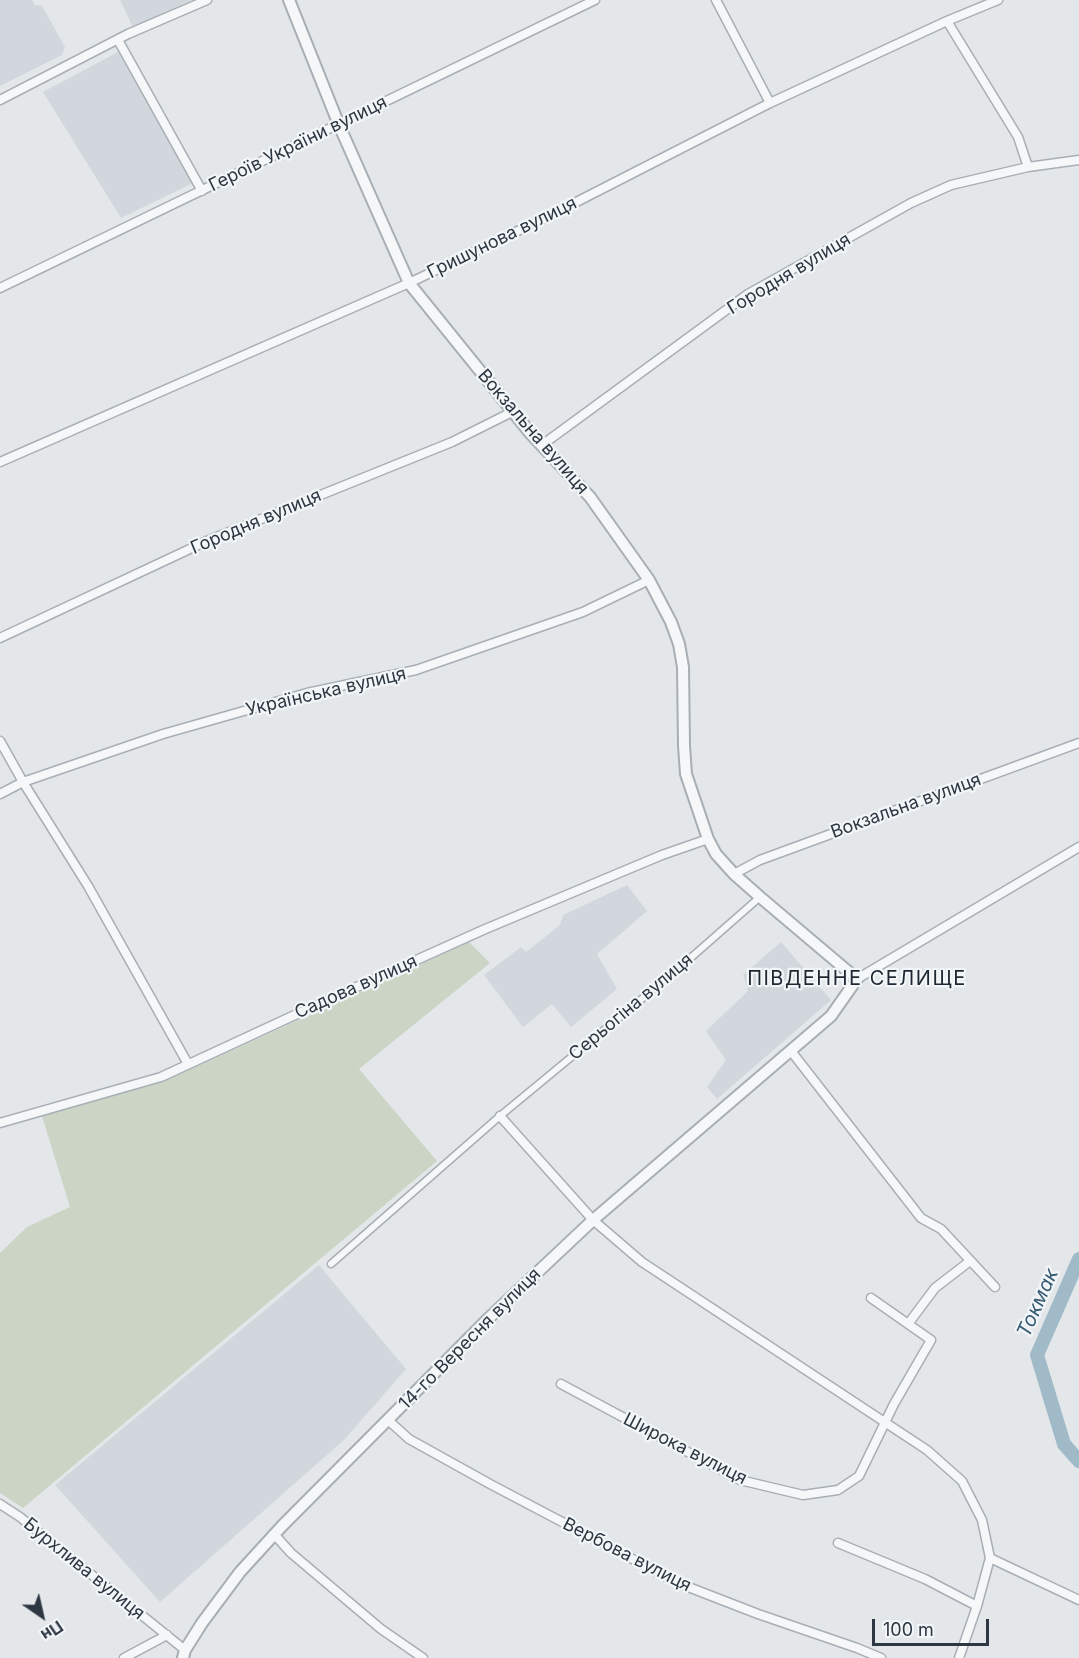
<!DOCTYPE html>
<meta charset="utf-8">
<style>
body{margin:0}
#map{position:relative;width:1079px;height:1658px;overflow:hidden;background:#e3e7ea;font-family:Inter,sans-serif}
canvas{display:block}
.north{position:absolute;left:12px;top:1586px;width:60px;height:60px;-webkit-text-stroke:4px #f3f6f8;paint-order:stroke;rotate:146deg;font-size:16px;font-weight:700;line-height:24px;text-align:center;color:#2c3742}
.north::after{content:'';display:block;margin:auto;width:21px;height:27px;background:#2c3742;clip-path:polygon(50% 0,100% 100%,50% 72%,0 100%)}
.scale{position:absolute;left:872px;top:1619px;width:117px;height:27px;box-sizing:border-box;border:3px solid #2c3742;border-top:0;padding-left:8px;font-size:18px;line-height:21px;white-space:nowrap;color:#2c3742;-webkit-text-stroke:4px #f3f6f8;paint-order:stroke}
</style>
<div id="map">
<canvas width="1079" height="1658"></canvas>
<div class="north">Пн</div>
<div class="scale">100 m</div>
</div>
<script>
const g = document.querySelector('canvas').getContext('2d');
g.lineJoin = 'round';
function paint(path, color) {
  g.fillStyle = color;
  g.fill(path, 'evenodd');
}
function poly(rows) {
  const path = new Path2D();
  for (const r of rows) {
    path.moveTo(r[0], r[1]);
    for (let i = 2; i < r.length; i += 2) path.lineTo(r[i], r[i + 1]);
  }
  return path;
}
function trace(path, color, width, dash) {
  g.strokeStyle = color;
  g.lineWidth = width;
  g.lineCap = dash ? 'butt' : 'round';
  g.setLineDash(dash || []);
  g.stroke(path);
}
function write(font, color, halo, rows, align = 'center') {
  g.font = font + ' Inter,sans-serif';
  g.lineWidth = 4.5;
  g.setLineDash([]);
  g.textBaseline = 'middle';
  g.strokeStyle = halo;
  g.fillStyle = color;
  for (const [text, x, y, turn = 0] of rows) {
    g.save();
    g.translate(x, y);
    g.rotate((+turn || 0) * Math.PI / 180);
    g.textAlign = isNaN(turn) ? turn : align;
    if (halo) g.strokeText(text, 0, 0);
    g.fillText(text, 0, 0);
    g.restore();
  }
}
const built = poly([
 [0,0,32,0,35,5,42,6,65,47,62,55,0,86],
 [120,0,191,0,133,27],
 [118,52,193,183,121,218,43,92],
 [627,885,647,911,597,954,617,989,571,1027,552,1004,523,1027,484,975,521,947,526,952,560,925,563,915],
 [781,942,831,1000,717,1099,707,1087,726,1060,706,1031,748,991,743,975],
 [319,1265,406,1369,344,1440,160,1602,55,1485]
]);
const green = poly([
 [469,942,490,963,359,1069,437,1161,23,1508,0,1493,0,1253,27,1227,70,1207,42,1116,163,1082]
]);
const river = poly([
 [1079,1259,1037,1355,1064,1444,1079,1461]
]);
const pedestrian = poly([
 [331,1264,500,1116,678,969,760,897]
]);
const minor = poly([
 [716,0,770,103],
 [947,21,1018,137,1028,167],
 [118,40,202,191],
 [0,100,128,34,207,0],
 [0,288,595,0],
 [542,445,748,294,911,203,951,185,1028,167,1079,160],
 [0,462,409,283,549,216,770,103,947,21,998,0],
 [0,638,209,540,452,442,514,411],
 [0,741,23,782,88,886,188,1064],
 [0,794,23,782,163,734,307,693,416,670,583,612,649,580],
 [734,874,760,860,1079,743],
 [857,979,1079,847],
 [791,1051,921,1218,941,1229,995,1287],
 [500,1116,593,1220,642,1262,927,1450,962,1481,982,1520,990,1558,977,1606,959,1658],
 [0,1123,161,1077,310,1008,483,930,662,855,708,839],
 [908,1324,935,1288,970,1261],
 [561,1384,740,1480,803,1495,838,1490,859,1476,894,1404,931,1340,871,1298],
 [388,1420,409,1439,490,1484,678,1583,758,1614,857,1648,881,1658],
 [0,1504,20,1517,185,1650],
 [274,1534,291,1553,381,1629,423,1658],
 [838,1543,925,1579,977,1606],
 [990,1558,1079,1600],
 [124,1658,167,1635]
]);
const tertiary = poly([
 [183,1658,185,1650,202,1623,240,1572,282,1526,490,1317,593,1220,831,1016,857,979,760,897,734,874,716,854,708,839,686,774,684,746,683,667,679,644,671,622,649,580,590,497,531,434,409,283,339,125,289,0]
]);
const streetNames = [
 ["Героїв України вулиця",298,144,-26],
 ["Гришунова вулиця",502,238,-26],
 ["Городня вулиця",789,274,-31],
 ["Вокзальна вулиця",533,432,49],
 ["Городня вулиця",256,522,-23],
 ["Українська вулиця",326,692,-13],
 ["Вокзальна вулиця",906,806,-20],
 ["Садова вулиця",356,987,-24],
 ["Серьогіна вулиця",631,1007,-40],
 ["14-го Вересня вулиця",470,1339,-45],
 ["Широка вулиця",685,1449,27],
 ["Вербова вулиця",627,1555,27],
 ["Бурхлива вулиця",84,1569,39]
];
const neighbourhoodNames = [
 ["ПІВДЕННЕ СЕЛИЩЕ",857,979]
];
const waterNames = [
 ["Токмак",1038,1303,-66]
];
paint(built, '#d1d7dc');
paint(green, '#cbd4c5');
trace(river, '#a0bac8', 14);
trace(pedestrian, '#a8afb4', 9);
trace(minor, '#a8afb4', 11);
trace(tertiary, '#a8afb4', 14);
trace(pedestrian, '#f6f7f9', 6);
trace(minor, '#f6f7f9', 8);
trace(tertiary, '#f6f7f9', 10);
write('18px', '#2c3742', '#f3f6f8', streetNames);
g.letterSpacing = '1.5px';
write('20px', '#1e2833', '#f3f6f8', neighbourhoodNames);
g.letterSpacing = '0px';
write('italic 20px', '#385c74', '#f3f6f8', waterNames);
</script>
